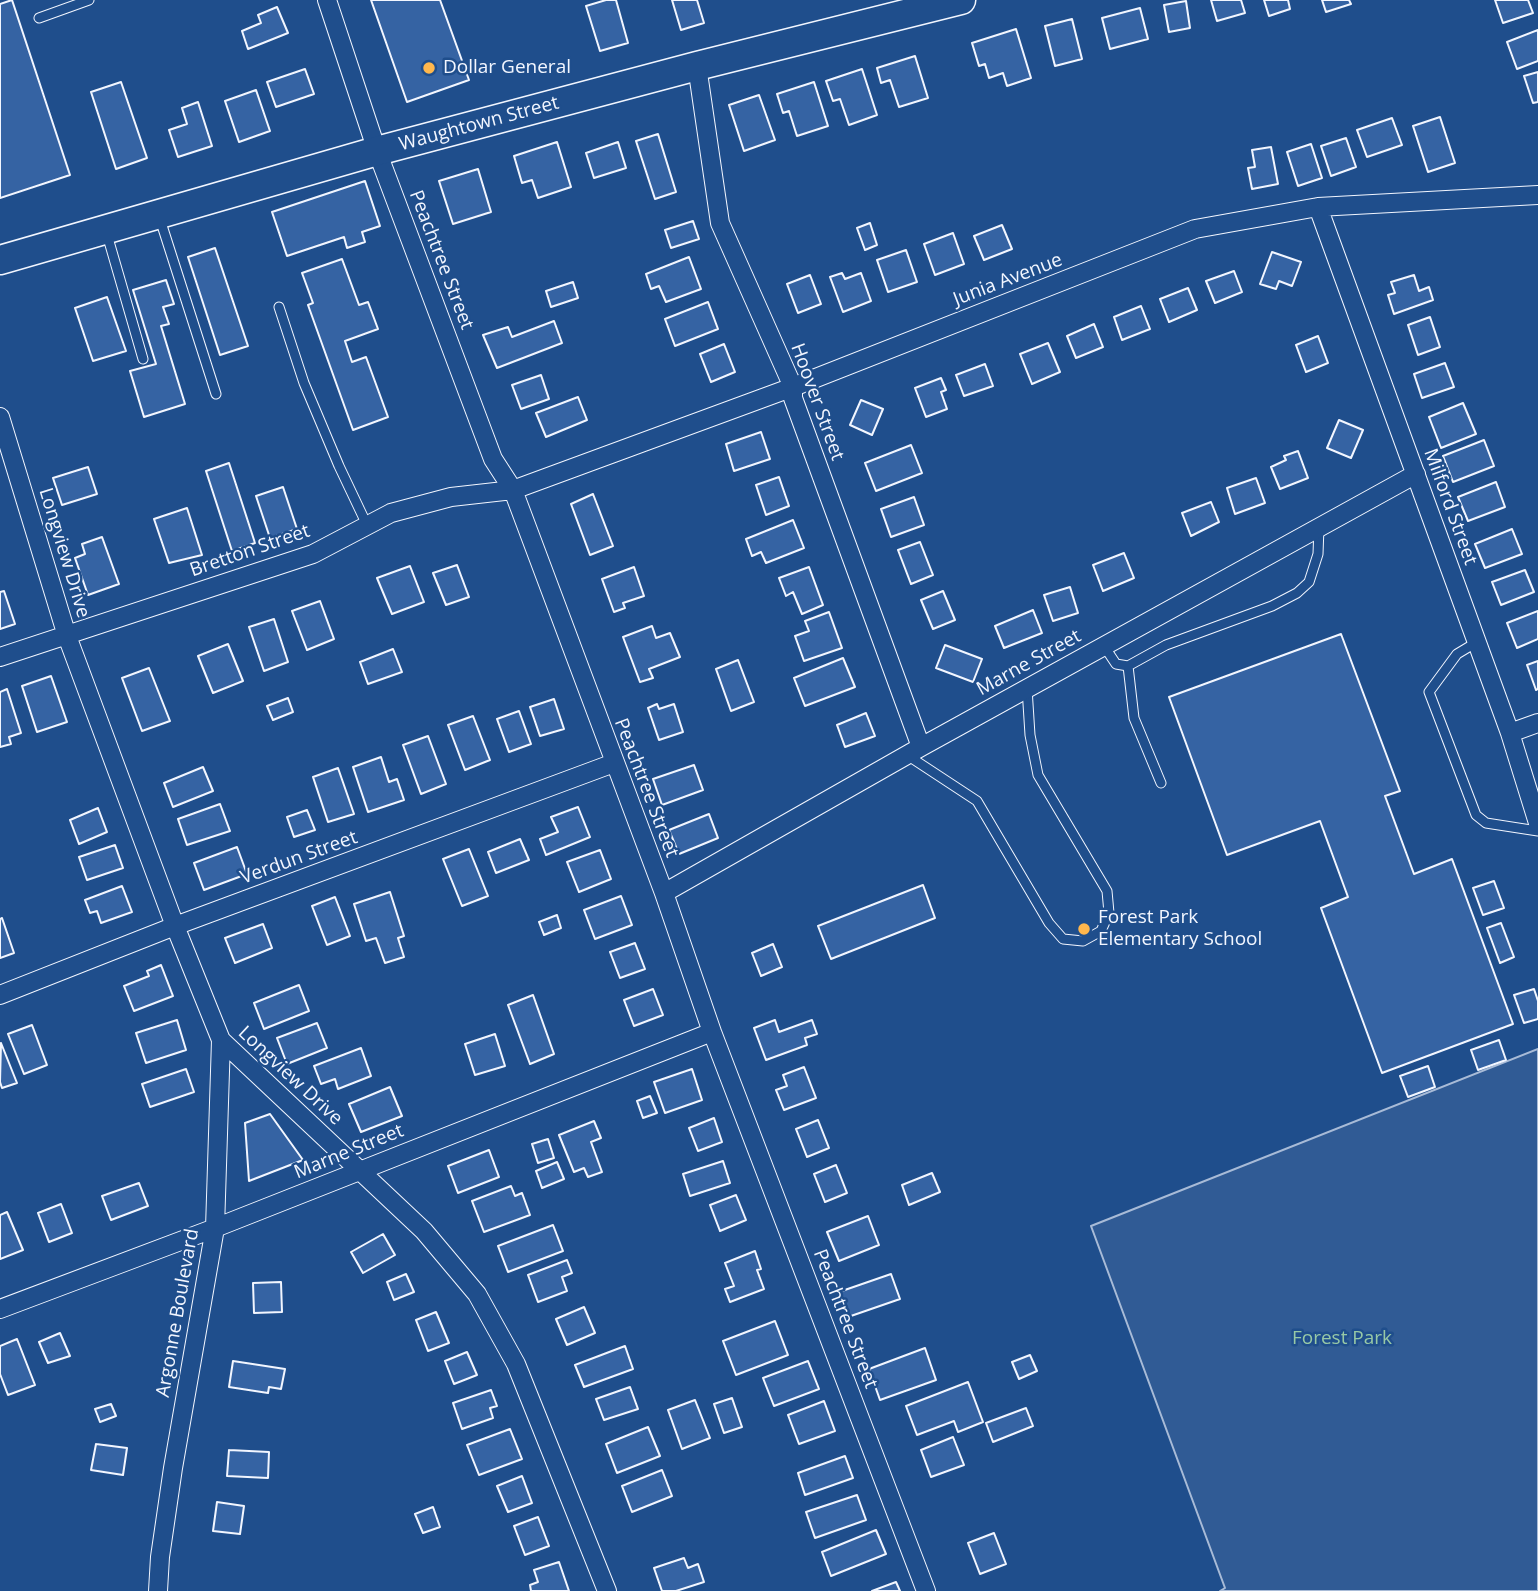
<!DOCTYPE html>
<style>
body{margin:0}
canvas{display:block;background:#1f4e8c}
</style>
<canvas width="1538" height="1591"></canvas>
<script>
const g = document.querySelector('canvas').getContext('2d');
g.lineJoin = 'round';
function paint(path, color) {
  g.fillStyle = color;
  g.fill(path, 'evenodd');
}
function poly(rows) {
  const path = new Path2D();
  for (const r of rows) {
    path.moveTo(r[0], r[1]);
    for (let i = 2; i < r.length; i += 2) path.lineTo(r[i], r[i + 1]);
  }
  return path;
}
function trace(path, color, width, dash) {
  g.strokeStyle = color;
  g.lineWidth = width;
  g.lineCap = dash ? 'butt' : 'round';
  g.setLineDash(dash || []);
  g.stroke(path);
}
function write(font, color, halo, rows, align = 'center') {
  g.font = font + ' "Open Sans",sans-serif';
  g.lineWidth = 5;
  g.setLineDash([]);
  g.textBaseline = 'middle';
  g.strokeStyle = halo;
  g.fillStyle = color;
  for (const [text, x, y, turn = 0] of rows) {
    g.save();
    g.translate(x, y);
    g.rotate((+turn || 0) * Math.PI / 180);
    g.textAlign = isNaN(turn) ? turn : align;
    if (halo) g.strokeText(text, 0, 0);
    g.fillText(text, 0, 0);
    g.restore();
  }
}
const built = poly([
 [1538,1049,1538,1591,1220,1591,1225,1588,1091,1226,1538,1049]
]);
const building = poly([
 [12,0,70,175,0,198,0,4,12,0],
 [371,0,440,0,469,80,407,102,371,0],
 [606,0,616,0,628,43,600,51,586,6,606,0],
 [672,0,697,0,704,23,681,30,672,0],
 [1211,0,1241,0,1245,13,1217,21,1211,0],
 [1264,0,1288,0,1290,9,1269,16,1264,0],
 [1322,0,1349,0,1351,4,1326,12,1322,0],
 [1495,0,1528,0,1533,13,1503,23,1495,0],
 [1186,1,1190,28,1169,32,1164,5,1186,1],
 [277,7,288,33,248,49,242,31,261,23,258,15,277,7],
 [1140,8,1148,39,1110,49,1102,18,1140,8],
 [1072,19,1082,59,1055,66,1045,26,1072,19],
 [1016,29,1031,78,1007,86,1003,73,989,78,985,64,979,66,972,43,1016,29],
 [1538,30,1538,61,1517,69,1507,42,1538,30],
 [915,56,928,98,899,107,890,80,881,83,877,68,915,56],
 [305,69,314,94,276,107,267,82,305,69],
 [862,69,877,115,849,125,840,99,833,101,826,81,862,69],
 [1538,72,1538,102,1533,103,1524,76,1538,72],
 [121,82,147,158,116,169,91,92,121,82],
 [814,82,828,126,797,136,789,111,783,113,777,94,814,82],
 [256,90,270,131,239,142,225,101,256,90],
 [759,95,775,140,744,151,729,105,759,95],
 [198,102,212,146,178,157,169,130,187,124,182,108,198,102],
 [1440,117,1455,163,1428,172,1413,126,1440,117],
 [1392,118,1402,145,1367,157,1357,130,1392,118],
 [658,134,676,192,655,199,636,141,658,134],
 [1346,138,1356,167,1331,176,1321,146,1346,138],
 [557,142,571,187,538,198,532,180,522,183,514,156,557,142],
 [618,142,626,168,594,178,586,153,618,142],
 [1311,144,1322,178,1298,186,1287,152,1311,144],
 [1271,147,1278,184,1252,189,1248,168,1255,167,1252,150,1271,147],
 [478,169,491,212,453,224,439,181,478,169],
 [365,181,380,226,362,232,365,242,347,248,344,237,287,256,272,212,365,181],
 [693,221,699,239,671,248,665,230,693,221],
 [870,223,877,245,865,250,857,228,870,223],
 [1002,225,1012,249,984,260,974,236,1002,225],
 [953,233,964,264,935,275,924,244,953,233],
 [215,248,248,346,220,355,188,257,215,248],
 [906,250,917,282,888,292,877,260,906,250],
 [1272,252,1301,262,1292,286,1279,281,1276,289,1260,284,1272,252],
 [689,257,701,289,666,302,659,286,651,289,646,274,689,257],
 [342,259,359,305,368,302,378,329,345,341,352,362,366,357,388,417,353,430,308,305,313,303,302,273,342,259],
 [1234,271,1242,292,1215,303,1206,281,1234,271],
 [842,273,845,279,861,273,871,301,843,312,830,277,842,273],
 [810,275,821,304,798,313,787,284,810,275],
 [1414,275,1419,291,1429,287,1433,300,1394,314,1388,295,1395,293,1391,282,1414,275],
 [166,280,174,304,163,307,169,324,161,326,185,404,144,417,130,371,156,364,133,290,166,280],
 [573,282,578,298,551,307,546,291,573,282],
 [1188,288,1197,310,1169,322,1160,299,1188,288],
 [107,297,126,351,93,361,75,308,107,297],
 [708,302,718,329,675,346,665,319,708,302],
 [1141,306,1150,329,1122,340,1114,317,1141,306],
 [1430,317,1440,347,1418,355,1408,325,1430,317],
 [554,321,562,343,497,368,483,335,508,327,512,337,554,321],
 [1094,324,1103,347,1076,358,1067,336,1094,324],
 [1318,336,1328,363,1306,372,1296,345,1318,336],
 [1048,343,1060,372,1032,384,1020,354,1048,343],
 [724,344,735,372,711,382,700,354,724,344],
 [1445,363,1454,387,1422,398,1414,374,1445,363],
 [985,364,993,386,964,396,956,375,985,364],
 [541,375,549,399,521,409,512,385,541,375],
 [941,378,946,390,941,392,947,409,926,417,915,388,941,378],
 [578,397,587,420,546,437,536,413,578,397],
 [861,400,883,409,872,435,850,425,861,400],
 [1463,403,1476,434,1441,448,1429,417,1463,403],
 [1339,420,1363,430,1351,458,1327,448,1339,420],
 [761,432,770,459,734,471,726,444,761,432],
 [1484,440,1494,466,1453,482,1443,456,1484,440],
 [911,445,922,473,876,491,865,463,911,445],
 [1298,451,1308,478,1280,489,1271,467,1286,460,1284,456,1298,451],
 [229,463,255,543,232,551,206,471,229,463],
 [88,467,97,494,62,505,53,478,88,467],
 [779,477,789,506,766,515,756,485,779,477],
 [1256,478,1265,503,1235,514,1227,488,1256,478],
 [1496,482,1505,507,1468,521,1458,497,1496,482],
 [283,487,297,529,270,538,256,496,283,487],
 [593,494,613,546,590,555,571,504,593,494],
 [914,497,924,525,891,537,881,509,914,497],
 [1211,502,1219,522,1191,536,1182,513,1211,502],
 [187,508,202,555,169,563,154,519,187,508],
 [793,520,804,548,766,563,761,552,752,556,746,539,793,520],
 [1512,529,1522,554,1485,568,1475,544,1512,529],
 [102,537,119,584,88,595,75,558,85,554,82,544,102,537],
 [920,542,933,575,911,584,898,550,920,542],
 [1124,553,1134,578,1103,591,1093,565,1124,553],
 [457,565,469,597,446,605,433,573,457,565],
 [410,566,424,602,392,614,377,578,410,566],
 [634,567,644,596,623,603,625,608,614,612,602,579,634,567],
 [809,567,823,605,802,614,793,592,786,596,779,578,809,567],
 [1525,570,1534,592,1501,605,1492,582,1525,570],
 [1070,587,1078,613,1053,621,1044,595,1070,587],
 [4,591,15,624,0,629,0,592,4,591],
 [943,591,955,620,933,629,921,600,943,591],
 [320,601,334,639,307,650,292,611,320,601],
 [1033,610,1042,633,1004,648,995,626,1033,610],
 [1538,611,1538,639,1517,648,1507,623,1538,611],
 [829,612,842,648,804,661,795,636,809,631,805,621,829,612],
 [274,619,288,662,264,671,249,627,274,619],
 [652,626,656,638,670,633,680,657,649,669,653,678,640,682,623,637,652,626],
 [1341,634,1400,791,1385,796,1414,874,1452,859,1513,1024,1382,1073,1321,908,1348,897,1320,821,1227,855,1169,697,1341,634],
 [228,644,243,681,213,693,198,656,228,644],
 [945,645,982,659,973,682,936,668,945,645],
 [393,649,402,672,368,684,360,662,393,649],
 [843,658,855,687,805,706,794,678,843,658],
 [738,660,754,702,731,711,716,669,738,660],
 [1538,661,1538,689,1536,690,1527,665,1538,661],
 [149,668,170,721,142,731,122,678,149,668],
 [51,676,67,722,37,732,22,686,51,676],
 [7,689,21,733,9,737,11,744,0,747,0,692,7,689],
 [288,698,293,712,273,720,267,706,288,698],
 [554,699,564,729,540,736,530,707,554,699],
 [657,704,659,709,674,704,683,732,659,740,648,708,657,704],
 [519,711,531,744,509,752,497,719,519,711],
 [866,713,875,736,845,747,837,725,866,713],
 [473,716,490,760,465,770,448,725,473,716],
 [428,736,446,784,421,794,403,745,428,736],
 [381,757,389,782,397,779,404,800,368,812,353,767,381,757],
 [694,765,703,790,662,805,653,779,694,765],
 [203,767,213,791,173,807,164,783,203,767],
 [338,768,354,814,328,822,313,777,338,768],
 [220,804,230,831,187,845,178,819,220,804],
 [578,807,590,837,546,855,540,839,558,832,551,817,578,807],
 [98,808,107,832,79,844,70,820,98,808],
 [307,810,315,830,294,837,287,817,307,810],
 [709,814,718,838,679,854,669,830,709,814],
 [520,839,529,860,496,873,488,852,520,839],
 [115,845,123,868,87,880,79,857,115,845],
 [237,847,247,874,204,890,194,863,237,847],
 [469,849,488,896,462,906,443,859,469,849],
 [600,850,611,879,579,892,567,862,600,850],
 [1494,881,1504,908,1483,915,1473,888,1494,881],
 [923,885,935,918,831,959,818,926,923,885],
 [122,886,132,912,101,923,97,911,90,913,85,900,122,886],
 [390,892,404,936,398,938,404,957,385,963,376,938,366,941,354,904,390,892],
 [621,896,632,925,595,939,584,910,621,896],
 [335,897,350,936,327,945,312,906,335,897],
 [557,915,561,928,544,935,539,922,557,915],
 [2,918,14,953,0,958,0,919,2,918],
 [1501,923,1514,957,1500,963,1487,928,1501,923],
 [263,924,272,948,235,963,225,938,263,924],
 [635,943,645,969,620,978,610,952,635,943],
 [773,944,782,967,761,976,752,953,773,944],
 [161,965,173,996,134,1011,124,986,149,976,147,971,161,965],
 [299,985,309,1011,264,1029,254,1003,299,985],
 [653,989,663,1015,634,1026,624,1000,653,989],
 [1534,989,1538,1001,1538,1019,1524,1023,1514,995,1534,989],
 [533,995,554,1054,530,1064,508,1005,533,995],
 [177,1020,186,1050,146,1063,136,1033,177,1020],
 [775,1020,779,1032,812,1020,817,1034,805,1038,807,1045,766,1060,754,1028,775,1020],
 [317,1023,327,1048,287,1064,277,1038,317,1023],
 [32,1025,47,1065,24,1074,8,1034,32,1025],
 [495,1034,505,1066,475,1075,465,1044,495,1034],
 [1499,1040,1506,1060,1478,1070,1471,1050,1499,1040],
 [1,1043,17,1083,2,1088,0,1082,1,1043],
 [361,1048,371,1076,338,1089,335,1079,321,1084,314,1066,361,1048],
 [1428,1066,1435,1087,1408,1097,1400,1076,1428,1066],
 [804,1067,816,1098,784,1110,776,1090,787,1086,783,1075,804,1067],
 [186,1069,194,1092,150,1107,142,1084,186,1069],
 [692,1069,702,1100,665,1113,654,1082,692,1069],
 [390,1087,402,1116,361,1132,349,1104,390,1087],
 [650,1096,657,1113,643,1118,637,1101,650,1096],
 [270,1114,303,1160,249,1181,245,1123,270,1114],
 [714,1118,722,1142,698,1151,689,1128,714,1118],
 [818,1120,829,1148,807,1157,796,1129,818,1120],
 [594,1121,601,1138,591,1142,602,1172,588,1177,584,1168,574,1172,559,1135,594,1121],
 [548,1139,554,1158,538,1163,532,1144,548,1139],
 [489,1150,499,1177,458,1193,448,1166,489,1150],
 [723,1161,730,1183,690,1196,683,1174,723,1161],
 [557,1162,564,1179,542,1188,536,1171,557,1162],
 [836,1165,847,1193,825,1202,814,1174,836,1165],
 [932,1173,940,1192,909,1205,902,1185,932,1173],
 [139,1183,148,1206,111,1220,102,1196,139,1183],
 [511,1186,515,1196,522,1193,530,1215,484,1232,472,1201,511,1186],
 [736,1195,746,1220,720,1231,710,1205,736,1195],
 [61,1204,72,1233,49,1242,38,1213,61,1204],
 [7,1212,23,1250,0,1259,0,1215,7,1212],
 [868,1216,879,1245,839,1261,827,1232,868,1216],
 [553,1225,563,1251,508,1272,498,1246,553,1225],
 [383,1234,395,1255,363,1273,351,1252,383,1234],
 [755,1251,761,1269,757,1270,764,1289,730,1302,725,1289,734,1286,725,1263,755,1251],
 [567,1260,572,1273,562,1277,567,1291,538,1302,528,1275,567,1260],
 [406,1274,414,1292,394,1300,387,1282,406,1274],
 [891,1274,900,1299,848,1317,839,1292,891,1274],
 [281,1282,282,1312,254,1313,253,1283,281,1282],
 [584,1307,595,1333,567,1345,556,1319,584,1307],
 [436,1312,449,1343,428,1351,416,1320,436,1312],
 [775,1321,788,1355,736,1375,723,1341,775,1321],
 [60,1333,70,1356,48,1363,39,1342,60,1333],
 [17,1339,35,1385,8,1395,0,1374,0,1346,17,1339],
 [625,1346,633,1369,584,1387,575,1365,625,1346],
 [925,1348,936,1380,880,1400,869,1369,925,1348],
 [467,1352,477,1375,454,1384,445,1361,467,1352],
 [1030,1355,1037,1371,1019,1379,1012,1362,1030,1355],
 [233,1361,285,1369,281,1389,269,1387,268,1393,229,1387,233,1361],
 [808,1361,819,1389,774,1406,763,1378,808,1361],
 [968,1382,983,1422,958,1432,954,1421,917,1435,906,1406,968,1382],
 [630,1387,638,1409,604,1420,596,1399,630,1387],
 [491,1390,497,1406,490,1408,493,1418,462,1429,453,1403,491,1390],
 [732,1398,742,1427,724,1433,714,1404,732,1398],
 [695,1400,710,1438,682,1449,668,1410,695,1400],
 [824,1401,835,1431,799,1444,788,1415,824,1401],
 [111,1404,116,1416,100,1422,95,1409,111,1404],
 [1026,1408,1033,1426,993,1442,986,1423,1026,1408],
 [648,1427,660,1456,617,1473,606,1444,648,1427],
 [510,1429,522,1459,479,1475,467,1445,510,1429],
 [953,1437,964,1465,931,1477,921,1450,953,1437],
 [96,1444,127,1448,123,1475,91,1470,96,1444],
 [229,1450,269,1452,268,1478,227,1476,229,1450],
 [845,1456,853,1478,805,1495,798,1473,845,1456],
 [662,1470,672,1496,632,1512,622,1486,662,1470],
 [522,1476,532,1503,508,1512,497,1486,522,1476],
 [857,1495,866,1520,815,1538,806,1512,857,1495],
 [217,1502,244,1506,240,1534,213,1531,217,1502],
 [433,1507,440,1527,423,1533,415,1514,433,1507],
 [538,1517,549,1546,525,1555,514,1526,538,1517],
 [876,1530,886,1554,831,1576,822,1552,876,1530],
 [994,1533,1006,1564,980,1574,968,1543,994,1533],
 [684,1558,688,1568,698,1564,704,1582,676,1591,662,1591,654,1568,684,1558],
 [559,1562,569,1591,531,1591,530,1585,538,1582,534,1570,559,1562],
 [896,1582,900,1591,872,1591,896,1582]
]);
const service = poly([
 [39,18,89,0],
 [159,216,216,394],
 [106,231,143,359],
 [279,307,304,383,339,466,367,525],
 [1477,642,1457,654,1429,692,1476,815,1486,823,1538,831],
 [1104,646,1116,664,1128,666,1166,645,1272,606,1297,593,1309,582,1318,554,1319,527],
 [1128,666,1134,718,1161,783],
 [907,755,977,801,1049,923,1063,939,1083,941,1101,931,1109,913,1107,891,1038,775,1030,735,1027,688]
]);
const minor = poly([
 [327,0,377,151,493,459,513,490,664,893,712,1032,926,1591],
 [697,66,720,223,793,387,793,398,921,747],
 [1318,207,1510,733,1538,823],
 [0,417,67,636,175,926,221,1040,424,1231,477,1294,516,1364,607,1591],
 [0,657,313,554,391,513,451,497,513,490,793,387,1195,229,1318,207,1538,195],
 [1510,733,1538,723],
 [664,893,921,747,1416,474],
 [0,995,175,926,614,763],
 [0,1309,215,1228,712,1032],
 [158,1591,160,1557,173,1468,215,1228,221,1040]
]);
const primary = poly([
 [0,260,377,151,697,66,961,0]
]);
const markers = [
 [429,68,7,"#ffb74d"],
 [1084,929,7,"#ffb74d"]
];
const poiNames = [
 ["Dollar General",443,68],
 ["Forest Park",1098,918],
 ["Elementary School",1098,940]
];
const streetNames = [
 ["Waughtown Street",479,124,-15],
 ["Peachtree Street",441,260,69],
 ["Junia Avenue",1008,280,-21],
 ["Hoover Street",817,402,70],
 ["Milford Street",1450,507,70],
 ["Bretton Street",250,551,-19],
 ["Longview Drive",64,553,73],
 ["Marne Street",1029,663,-29],
 ["Peachtree Street",646,788,69],
 ["Verdun Street",299,858,-20],
 ["Longview Drive",290,1076,43],
 ["Marne Street",349,1152,-22],
 ["Argonne Boulevard",178,1313,-80],
 ["Peachtree Street",845,1319,69]
];
const parkNames = [
 ["Forest Park",1342,1339]
];
paint(built, '#305b95');
trace(built, '#a8bbd7', 2);
paint(building, '#3563a3');
trace(building, '#f2f6ff', 2);
trace(service, '#f2f6ff', 11);
trace(minor, '#f2f6ff', 20);
trace(primary, '#f2f6ff', 31);
trace(service, '#1f4e8c', 9);
trace(minor, '#1f4e8c', 18);
trace(primary, '#1f4e8c', 28);
for (const [x, y, r, color] of markers) {
  const dot = new Path2D();
  dot.arc(x, y, r, 0, 2 * Math.PI);
  g.fillStyle = color;
  g.fill(dot);
  trace(dot, '#1f4e8c', 2.5);
}
write('19px', '#f2f6ff', '#1f4e8c', poiNames, 'left');
write('19px', '#f2f6ff', '#1f4e8c', streetNames);
write('19px', '#97c8a6', '#1f4e8c', parkNames);
</script>
